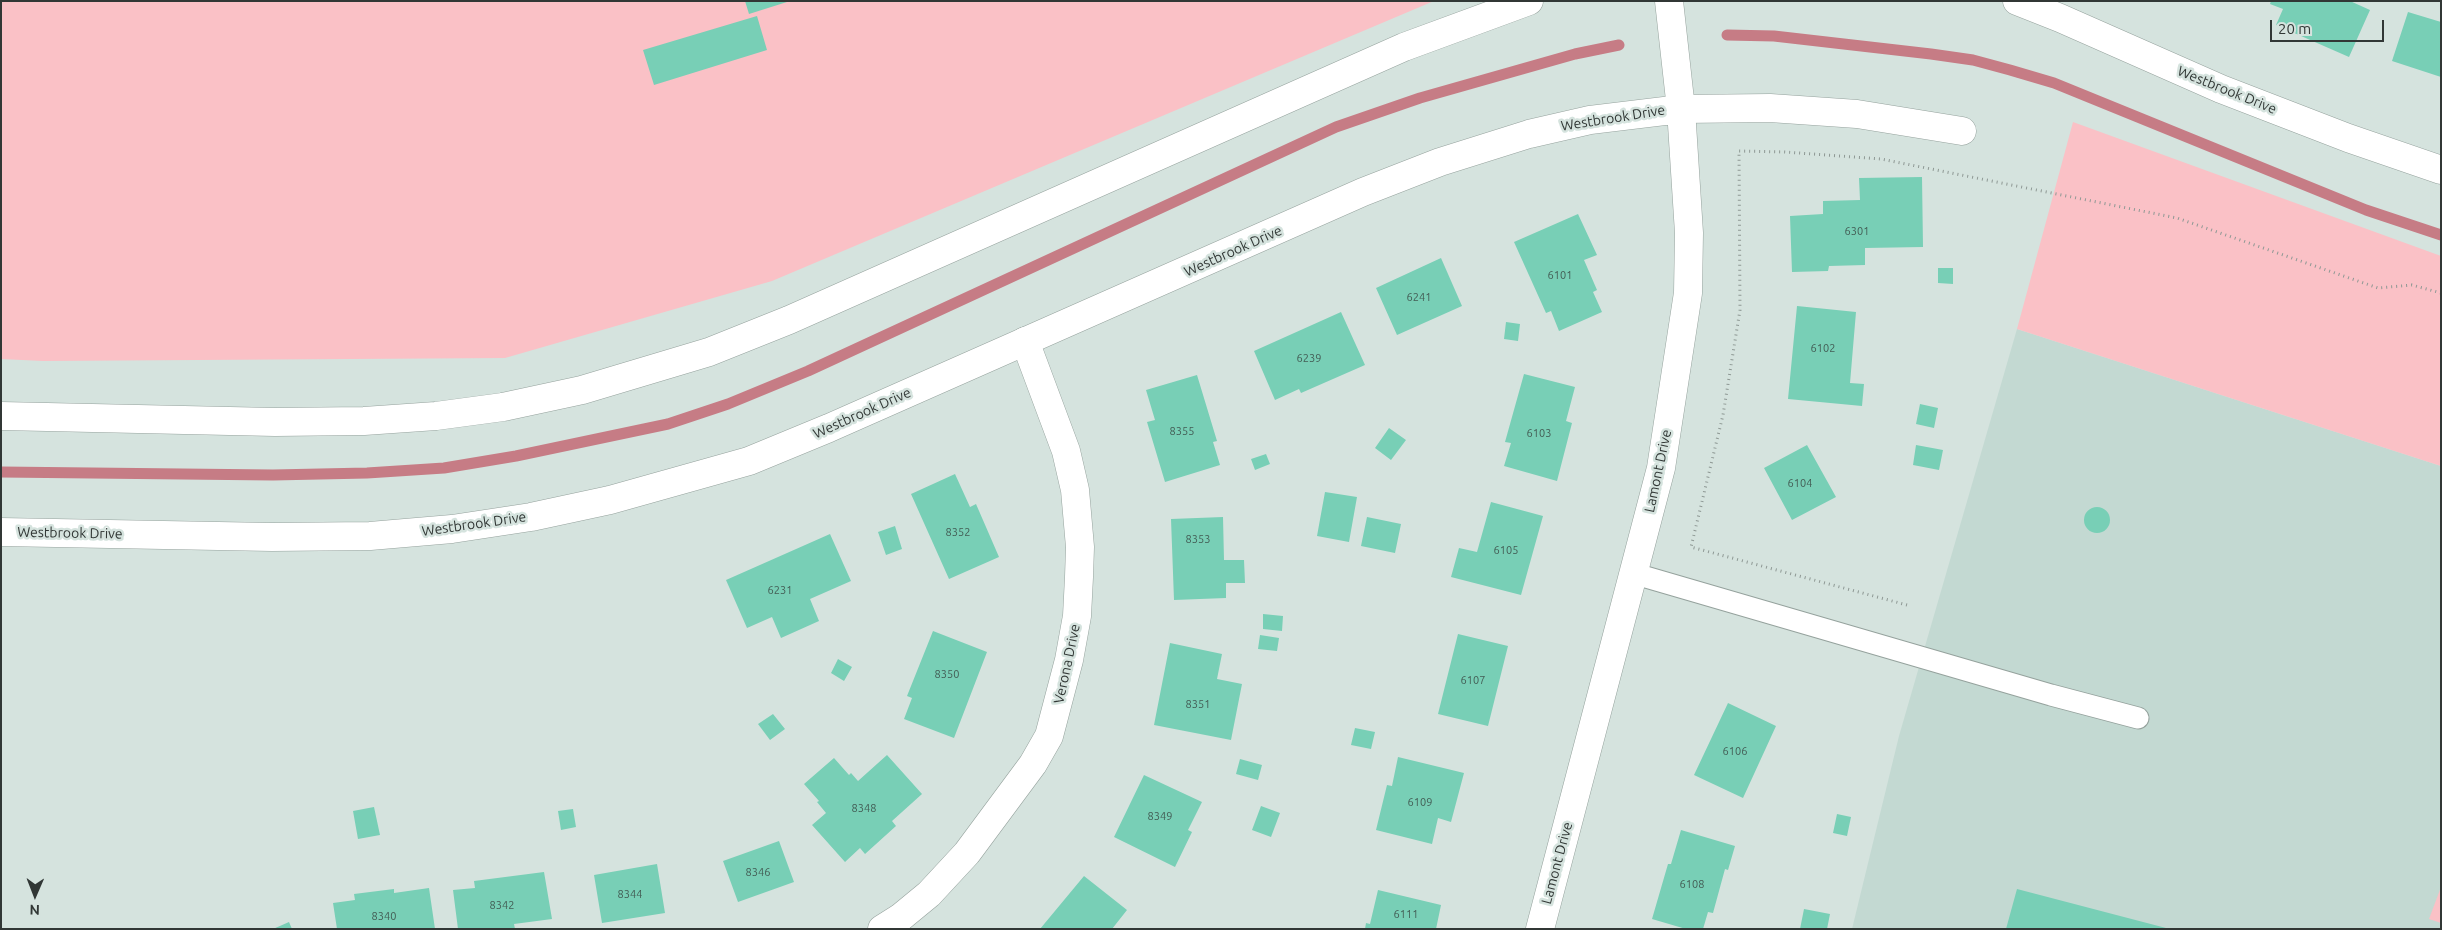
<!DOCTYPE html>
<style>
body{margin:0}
#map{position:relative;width:2442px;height:930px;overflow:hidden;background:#d5e3de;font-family:Ubuntu,sans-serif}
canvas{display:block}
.frame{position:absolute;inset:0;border:2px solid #313735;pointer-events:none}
.north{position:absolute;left:10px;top:870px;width:50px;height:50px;-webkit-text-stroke:4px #d5e3de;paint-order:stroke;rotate:181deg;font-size:14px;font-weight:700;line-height:20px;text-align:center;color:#313735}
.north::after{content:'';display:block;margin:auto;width:18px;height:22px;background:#313735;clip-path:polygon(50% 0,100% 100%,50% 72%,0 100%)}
.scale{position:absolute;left:2270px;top:20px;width:114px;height:22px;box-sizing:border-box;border:2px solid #313735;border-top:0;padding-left:6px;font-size:15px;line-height:18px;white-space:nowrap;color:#313735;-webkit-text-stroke:4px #d5e3de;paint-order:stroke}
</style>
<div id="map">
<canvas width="2442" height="930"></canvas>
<div class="frame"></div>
<div class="north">N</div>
<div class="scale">20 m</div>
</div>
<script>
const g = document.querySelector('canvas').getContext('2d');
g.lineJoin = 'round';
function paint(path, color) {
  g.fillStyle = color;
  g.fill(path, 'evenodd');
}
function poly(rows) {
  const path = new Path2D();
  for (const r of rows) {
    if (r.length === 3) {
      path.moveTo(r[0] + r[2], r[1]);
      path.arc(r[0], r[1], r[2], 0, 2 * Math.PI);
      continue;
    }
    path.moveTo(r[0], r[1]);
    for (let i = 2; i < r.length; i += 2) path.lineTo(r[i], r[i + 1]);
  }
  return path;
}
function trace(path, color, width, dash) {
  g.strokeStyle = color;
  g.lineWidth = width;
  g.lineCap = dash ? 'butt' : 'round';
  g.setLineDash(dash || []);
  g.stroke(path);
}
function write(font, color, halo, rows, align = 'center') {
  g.font = font + ' Ubuntu,sans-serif';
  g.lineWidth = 5;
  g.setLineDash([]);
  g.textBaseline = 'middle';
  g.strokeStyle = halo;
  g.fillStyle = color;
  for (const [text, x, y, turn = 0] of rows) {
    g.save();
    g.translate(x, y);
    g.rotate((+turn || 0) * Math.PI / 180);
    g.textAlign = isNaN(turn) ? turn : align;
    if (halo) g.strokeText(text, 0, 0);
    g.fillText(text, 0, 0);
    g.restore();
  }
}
const built = poly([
 [2017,329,2441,466,2441,929,1852,929,1899,736]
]);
const green = poly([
 [1,1,1434,1,772,281,505,358,43,361,1,359],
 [2073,122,2441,256,2441,466,2017,329],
 [2441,887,2441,923,2429,919]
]);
const stream = poly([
 [1727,35,1774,36,1931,54,1973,60,2010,70,2054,83,2366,210,2441,235],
 [1,472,273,475,367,473,444,468,516,456,668,424,728,404,808,371,1336,127,1420,98,1575,54,1619,45]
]);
const building = poly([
 [745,1,787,1,787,2,749,14],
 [2271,1,2350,1,2370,10,2349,57,2276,25,2283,9,2270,4],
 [2408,12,2441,22,2441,77,2392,61],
 [757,16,767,50,654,85,643,50],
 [1922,177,1923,247,1865,248,1865,265,1829,266,1828,271,1792,272,1790,216,1823,214,1823,201,1860,200,1859,178],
 [1578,214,1597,255,1584,260,1597,290,1593,292,1602,312,1559,331,1551,311,1546,313,1514,242],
 [1441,258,1462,306,1397,335,1376,288],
 [1938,268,1953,268,1953,284,1938,283],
 [1797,306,1856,312,1850,383,1864,384,1862,406,1788,399],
 [1341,312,1365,365,1301,393,1299,389,1275,400,1254,351],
 [1506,322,1520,324,1518,341,1504,339],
 [1524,374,1575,387,1566,421,1572,423,1557,481,1504,466,1511,443,1505,442],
 [1197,375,1217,441,1213,442,1220,465,1165,482,1147,422,1155,420,1146,390],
 [1920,404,1938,408,1934,428,1916,424],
 [1389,428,1406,440,1391,460,1375,448],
 [1807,445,1836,497,1792,520,1764,468],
 [1916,445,1943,450,1939,470,1913,465],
 [1266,454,1270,464,1255,470,1251,459],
 [955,474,970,507,976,504,999,557,949,579,911,494],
 [1325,492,1357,497,1349,542,1317,536],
 [1491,502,1543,516,1521,595,1451,577,1459,548,1477,552],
 [2097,520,13],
 [1223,517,1224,560,1244,560,1245,583,1226,583,1226,598,1174,600,1171,519],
 [1367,517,1401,524,1395,553,1361,546],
 [895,526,902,549,886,555,878,532],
 [830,534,851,581,810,599,819,621,781,638,772,617,747,628,726,580],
 [1263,614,1283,616,1282,631,1263,629],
 [933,631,987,652,954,738,904,719,912,698,907,696],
 [1458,634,1508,646,1488,726,1438,714],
 [1260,635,1279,638,1277,651,1258,649],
 [1170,643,1222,654,1217,679,1242,684,1231,740,1154,725],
 [838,659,852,667,844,681,831,673],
 [1728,703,1776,726,1743,798,1694,775],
 [773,714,785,729,770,740,758,724],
 [1355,728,1375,732,1371,749,1351,745],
 [887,755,922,794,892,821,896,826,865,854,860,848,845,862,812,825,826,813,817,802,819,801,804,784,834,758,849,775,851,773,858,781],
 [1398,757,1464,773,1451,822,1438,818,1432,844,1376,830,1387,785,1392,786],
 [1240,759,1262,765,1258,780,1236,774],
 [1144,775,1202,802,1188,830,1192,832,1175,867,1114,837],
 [1261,806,1280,813,1271,837,1252,830],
 [374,807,380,835,358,839,353,811],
 [573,809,576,827,561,830,558,811],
 [1837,814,1851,817,1847,836,1833,833],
 [1681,830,1735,846,1728,870,1725,869,1713,913,1708,912,1703,929,1686,929,1652,919,1668,864,1671,864],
 [779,841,794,882,738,902,723,861],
 [657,864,665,913,602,923,594,875],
 [544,872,552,919,514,924,515,929,458,929,453,890,475,888,474,881],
 [1084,876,1127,910,1112,929,1040,929],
 [429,888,435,929,337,929,333,903,355,900,354,894,394,889,394,893],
 [2017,889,2166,928,2166,929,2006,929],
 [1378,890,1441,905,1436,929,1365,929,1366,923,1370,924],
 [1804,909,1830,914,1827,929,1800,929],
 [289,922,292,929,273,929]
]);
const path = poly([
 [1907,605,1691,547,1723,415,1740,310,1739,151,1785,152,1881,159,2177,218,2378,288,2412,285,2441,293]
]);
const service = poly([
 [1632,573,2051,695,2138,718]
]);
const minor = poly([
 [2017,1,2060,18,2221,89,2348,138,2441,170],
 [1681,109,1770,108,1857,114,1962,131],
 [882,929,901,917,929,894,967,853,1033,764,1049,736,1069,660,1077,616,1079,577,1080,547,1075,490,1066,451,1025,341]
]);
const tertiary = poly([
 [1,416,275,422,364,421,436,416,503,407,582,390,709,352,789,320,1404,47,1529,1],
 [1,532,272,537,370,536,452,529,531,517,610,500,749,461,829,428,1363,192,1440,162,1529,134,1590,120,1681,109],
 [1540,929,1661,468,1688,293,1689,233,1681,109,1669,1]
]);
const numberNames = [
 ["6301",1857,231],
 ["6101",1560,275],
 ["6241",1419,297],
 ["6102",1823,348],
 ["6239",1309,358],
 ["8355",1182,431],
 ["6103",1539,433],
 ["6104",1800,483],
 ["8352",958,532],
 ["8353",1198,539],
 ["6105",1506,550],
 ["6231",780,590],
 ["8350",947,674],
 ["6107",1473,680],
 ["8351",1198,704],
 ["6106",1735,751],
 ["6109",1420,802],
 ["8348",864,808],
 ["8349",1160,816],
 ["8346",758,872],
 ["6108",1692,884],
 ["8344",630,894],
 ["8342",502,905],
 ["6111",1406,914],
 ["8340",384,916]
];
const streetNames = [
 ["Westbrook Drive",2227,90,22],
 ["Westbrook Drive",1613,118,-9],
 ["Westbrook Drive",1233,251,-24],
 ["Westbrook Drive",862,413,-24],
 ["Lamont Drive",1658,471,-78],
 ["Westbrook Drive",474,524,-8],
 ["Westbrook Drive",70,533,1],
 ["Verona Drive",1067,664,-78],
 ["Lamont Drive",1557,863,-75]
];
paint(built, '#c3d9d2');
paint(green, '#fac1c6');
trace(stream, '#c67c85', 11);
paint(building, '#78cfb6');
trace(service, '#95a29d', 23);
trace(minor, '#95a29d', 29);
trace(tertiary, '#95a29d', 29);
trace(path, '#8e9894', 3, [1, 4]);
trace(service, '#fff', 21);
trace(minor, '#fff', 28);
trace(tertiary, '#fff', 28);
write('11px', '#435d55', null, numberNames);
write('14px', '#313735', '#d5e3de', streetNames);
</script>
